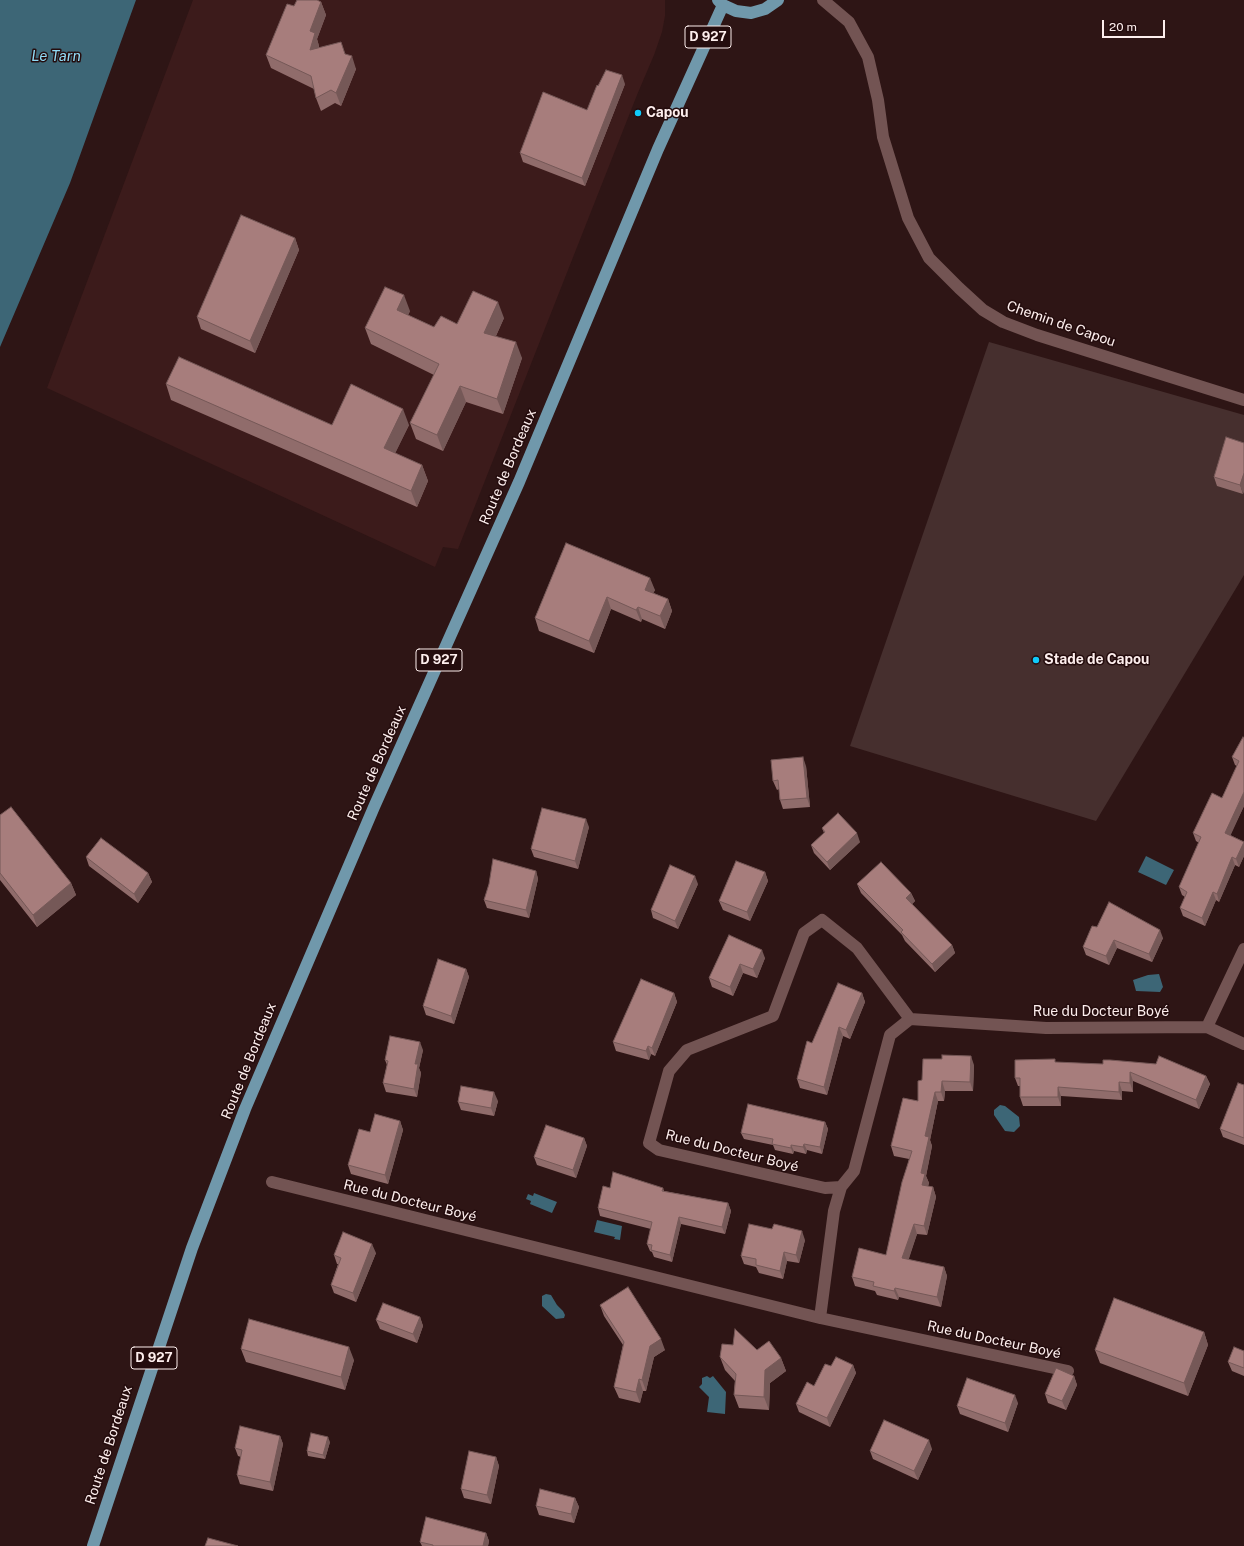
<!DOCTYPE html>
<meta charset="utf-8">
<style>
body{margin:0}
#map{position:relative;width:1244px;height:1546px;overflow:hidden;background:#2e1515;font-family:"Public Sans",sans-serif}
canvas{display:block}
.scale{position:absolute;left:1102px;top:20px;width:63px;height:18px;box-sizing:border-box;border:2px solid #fdeeed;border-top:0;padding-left:5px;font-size:12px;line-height:14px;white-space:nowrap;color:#fdeeed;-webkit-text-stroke:3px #240c0d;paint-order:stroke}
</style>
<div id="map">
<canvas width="1244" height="1546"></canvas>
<div class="scale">20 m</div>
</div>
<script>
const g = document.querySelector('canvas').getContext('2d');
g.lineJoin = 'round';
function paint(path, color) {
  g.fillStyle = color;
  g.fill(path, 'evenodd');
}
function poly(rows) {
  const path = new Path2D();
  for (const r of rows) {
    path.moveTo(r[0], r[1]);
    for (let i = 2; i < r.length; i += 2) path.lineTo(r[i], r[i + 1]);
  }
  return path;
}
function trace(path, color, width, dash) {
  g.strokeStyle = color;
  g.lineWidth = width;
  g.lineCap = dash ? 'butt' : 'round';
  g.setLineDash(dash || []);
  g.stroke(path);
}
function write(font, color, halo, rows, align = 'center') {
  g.font = font + ' "Public Sans",sans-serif';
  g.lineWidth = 3;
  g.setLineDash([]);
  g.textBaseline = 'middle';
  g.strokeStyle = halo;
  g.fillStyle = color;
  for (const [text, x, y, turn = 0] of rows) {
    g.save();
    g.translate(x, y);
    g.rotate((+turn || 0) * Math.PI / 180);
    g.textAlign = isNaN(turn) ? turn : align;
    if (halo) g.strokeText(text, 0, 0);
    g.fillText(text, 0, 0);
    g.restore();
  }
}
const built = poly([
 [193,0,665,0,665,16,662,32,654,55,637,95,458,549,443,547,435,567,47,388]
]);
const green = poly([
 [989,342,1244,415,1244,575,1096,821,850,746]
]);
const water = poly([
 [0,0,136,0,70,183,0,347],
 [1146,856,1174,870,1166,885,1138,872],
 [1159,974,1163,987,1160,992,1136,991,1133,980,1148,975],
 [1000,1105,1005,1106,1019,1117,1020,1126,1014,1132,1005,1131,994,1115,994,1110],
 [534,1193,557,1202,552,1213,530,1204,531,1201,526,1199,528,1194,533,1196],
 [597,1220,622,1226,620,1240,614,1239,615,1237,594,1232],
 [546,1294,551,1295,557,1305,563,1311,565,1315,564,1318,556,1319,542,1306,542,1296],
 [707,1376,710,1378,713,1376,726,1392,725,1414,707,1412,709,1397,699,1387,702,1384,702,1378]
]);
const street = poly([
 [823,0,849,22,868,57,878,100,883,137,908,218,929,258,959,288,983,310,1003,322,1037,335,1244,400],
 [1207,1027,1244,1044],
 [272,1182,820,1318,1068,1371],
 [841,1187,825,1188,659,1150,649,1143,669,1071,687,1050,773,1016,804,933,822,920,857,948,910,1019],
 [820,1318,834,1211,841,1187,854,1171,890,1035,910,1019,1046,1028,1207,1027,1244,949]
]);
const primary = poly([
 [718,0,723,5,736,11,751,13,765,9,778,0],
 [93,1546,192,1248,245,1109,374,807,519,482,658,149,723,5]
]);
const wall = poly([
 [321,2,326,15,317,39,319,46,319,47,345,54,356,69,341,106,335,103,321,111,316,98,314,89,271,68,266,55,294,6],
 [625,84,585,186,523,162,520,153,587,110],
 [295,238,299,250,255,353,201,329,197,317],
 [410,311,408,315,434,327,504,318,496,336,522,358,503,414,466,402,443,451,416,439,410,423,434,375,371,344,365,328],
 [166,384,332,425,409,425,395,453,422,465,428,481,417,507,171,400],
 [1226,437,1243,494,1217,486,1214,477],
 [566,543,655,590,653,593,668,599,672,611,665,629,642,619,641,622,611,609,594,653,539,631,535,618],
 [1244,738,1244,806,1230,835,1244,842,1244,856,1239,867,1235,865,1219,902,1216,900,1205,926,1183,916,1180,908,1185,897,1182,895,1179,887,1199,843,1196,841,1193,833,1222,798,1237,766,1235,765,1232,757],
 [806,766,810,807,783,809,780,800,779,789,777,790,773,781],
 [0,815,71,883,76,895,37,927,0,880],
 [589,827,578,869,534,857,531,849],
 [822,828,860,842,830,870,814,853,811,845,824,833],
 [86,857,148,873,152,882,138,903,89,866],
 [536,871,538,879,529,918,487,908,484,900],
 [765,872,768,881,750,921,723,910,719,901],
 [698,884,678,929,653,918,651,910],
 [857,884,911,893,915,901,912,904,952,945,955,953,935,972,905,941,902,935,861,893],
 [1097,927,1163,938,1152,962,1117,948,1109,965,1086,955,1083,947],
 [729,935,765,958,757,978,743,973,733,996,712,987,709,978],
 [466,969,469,977,454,1024,426,1015,423,1006],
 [674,993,677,1002,655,1056,651,1054,649,1060,616,1051,613,1042],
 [862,993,865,1002,850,1039,843,1036,827,1095,800,1088,797,1079,812,1043],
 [423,1050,419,1068,421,1073,417,1097,386,1092,383,1083,387,1065,385,1060],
 [1056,1062,1206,1076,1210,1084,1199,1109,1133,1081,1133,1092,1122,1091,1122,1100,1061,1096,1061,1106,1023,1106,1020,1097,1020,1086,1018,1086,1015,1078],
 [974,1065,973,1091,945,1091,944,1101,938,1101,930,1140,932,1146,926,1176,929,1183,928,1186,933,1187,936,1197,927,1235,917,1234,908,1260,944,1267,947,1276,941,1307,899,1297,898,1300,877,1295,875,1291,855,1286,852,1277,886,1255,909,1159,894,1156,891,1146,918,1101,922,1080],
 [1244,1085,1244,1145,1223,1137,1220,1129],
 [498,1101,494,1116,461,1110,458,1102],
 [400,1121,403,1130,388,1184,351,1174,348,1165,370,1132],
 [825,1122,828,1129,822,1154,807,1150,806,1154,794,1151,793,1154,775,1150,773,1145,744,1139,741,1133],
 [584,1138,587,1146,576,1178,537,1165,534,1157],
 [610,1188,663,1188,664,1191,728,1203,731,1211,725,1234,681,1224,672,1262,654,1257,652,1252,650,1251,647,1244,651,1229,600,1216,598,1208],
 [805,1240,799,1263,787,1261,783,1279,759,1273,756,1267,744,1264,741,1256],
 [376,1253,356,1302,334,1293,331,1285,338,1264,337,1264,334,1255],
 [600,1305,665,1350,654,1357,646,1391,643,1391,640,1403,619,1398,614,1387,623,1345,604,1316],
 [420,1317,423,1326,417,1343,380,1329,376,1320],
 [1204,1332,1208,1345,1188,1396,1100,1363,1095,1350],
 [241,1349,354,1360,345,1390,246,1362],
 [757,1350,781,1358,786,1371,770,1383,769,1410,739,1408,734,1395,735,1381,725,1370,720,1357],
 [1244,1351,1244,1376,1232,1371,1228,1362],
 [853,1365,856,1373,830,1427,799,1412,796,1404,814,1386,831,1366],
 [1074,1376,1077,1385,1066,1410,1048,1403,1045,1394],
 [1018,1403,1008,1432,960,1414,957,1406],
 [280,1436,283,1444,273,1491,240,1484,237,1475,241,1457,238,1456,235,1448],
 [330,1442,325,1459,308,1456,307,1451],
 [932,1449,918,1480,873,1459,870,1451],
 [496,1457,499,1466,491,1504,464,1498,461,1489],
 [575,1498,579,1507,574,1523,539,1515,536,1506],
 [486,1533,489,1541,488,1546,422,1546,420,1542]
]);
const shadedWall = poly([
 [321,2,326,15,317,39,319,46,314,63,310,50,310,31],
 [352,56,356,69,341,106,336,93],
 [622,75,625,84,585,186,582,178],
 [295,238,299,250,255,353,250,341],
 [404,295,410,311,403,326,397,310],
 [498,302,504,318,490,349,484,333],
 [516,342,522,358,503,414,497,399],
 [460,386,466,402,443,451,437,435],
 [403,409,409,425,390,464,384,448],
 [422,465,428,481,417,507,411,491],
 [1244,473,1244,492,1243,494,1240,485],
 [650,578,655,590,649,602,645,590],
 [607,597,611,609,594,653,589,641],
 [668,599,672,611,665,629,660,616],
 [638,607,642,619,641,622,636,610],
 [803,757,806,766,810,807,807,798],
 [1244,792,1244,806,1228,841,1225,833],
 [586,819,589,827,578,869,575,861],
 [857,833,860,842,830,870,827,862],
 [1244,842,1244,856,1239,867,1236,859],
 [1232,857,1235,865,1219,902,1217,894],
 [536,871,538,879,529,918,526,910],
 [765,872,768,881,750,921,747,912],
 [148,873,152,882,138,903,134,894],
 [695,876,698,884,678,929,675,921],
 [71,883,76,895,37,927,33,915],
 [1213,892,1216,900,1205,926,1202,918],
 [911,893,915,901,909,907,906,898],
 [1160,930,1163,938,1152,962,1149,954],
 [1114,940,1117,948,1109,965,1106,956],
 [952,945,955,953,935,972,932,964],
 [762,950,765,958,757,978,753,969],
 [740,964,743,973,733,996,730,987],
 [466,969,469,977,454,1024,451,1016],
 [674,993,677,1002,655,1056,652,1048],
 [862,993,865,1002,850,1039,846,1030],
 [839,1027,843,1036,827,1095,824,1087],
 [420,1042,423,1050,419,1068,421,1073,417,1097,414,1089,415,1064],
 [648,1046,651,1054,649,1060,646,1051],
 [971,1056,974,1065,973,1091,970,1082],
 [1130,1072,1133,1081,1133,1092,1130,1083],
 [1206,1076,1210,1084,1199,1109,1196,1100],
 [942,1081,945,1091,944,1101,941,1092],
 [1119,1082,1122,1091,1122,1100,1119,1092],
 [1058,1087,1061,1096,1061,1106,1058,1097],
 [494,1092,498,1101,494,1116,491,1108],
 [935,1092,938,1101,930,1140,932,1146,926,1176,929,1183,926,1194,922,1185,921,1173,925,1136],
 [400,1121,403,1130,388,1184,385,1175],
 [825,1122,828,1129,822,1154,820,1147],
 [584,1138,587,1146,576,1178,573,1170],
 [804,1144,807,1150,806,1154,803,1147],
 [791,1145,794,1151,793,1154,791,1148],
 [933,1187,936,1197,927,1235,924,1226],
 [728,1203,731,1211,725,1234,722,1227],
 [679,1217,681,1224,672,1262,670,1255],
 [914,1224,917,1234,906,1268,902,1258],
 [802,1231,805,1240,799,1263,796,1255],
 [372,1244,376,1253,356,1302,353,1293],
 [784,1252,787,1261,783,1279,780,1271],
 [944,1267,947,1276,941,1307,937,1297],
 [895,1288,899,1297,898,1300,894,1291],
 [420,1317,423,1326,417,1343,413,1334],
 [1204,1332,1208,1345,1188,1396,1184,1383],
 [661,1339,665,1350,654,1357,646,1391,642,1380,650,1346],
 [349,1347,354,1360,345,1390,341,1377],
 [781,1358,786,1371,770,1383,769,1410,764,1397,765,1370],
 [853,1365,856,1373,830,1427,827,1418],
 [1074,1376,1077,1385,1066,1410,1062,1401],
 [639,1379,643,1391,640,1403,636,1392],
 [1015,1395,1018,1403,1008,1432,1005,1423],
 [280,1436,283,1444,273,1491,270,1482],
 [328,1437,330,1442,325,1459,323,1455],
 [929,1440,932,1449,918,1480,914,1471],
 [496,1457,499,1466,491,1504,487,1495],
 [575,1498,579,1507,574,1523,571,1514],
 [486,1533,489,1541,488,1546,483,1546]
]);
const building = poly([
 [297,0,317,0,321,2,310,31,315,33,310,50,341,42,345,54,352,56,336,93,331,90,316,98,311,76,266,55,287,4,294,6,297,0],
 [606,70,622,75,582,178,520,153,543,92,587,110,597,85,598,86,606,70],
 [241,215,295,238,250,341,197,317,241,215],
 [385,287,404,295,397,310,434,327,441,316,457,324,473,291,498,302,484,333,516,342,497,399,460,386,437,435,410,423,439,364,365,328,385,287],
 [179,357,332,425,351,384,403,409,384,448,422,465,411,491,166,384,179,357],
 [1226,437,1244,443,1244,473,1240,485,1214,477,1226,437],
 [566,543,650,578,645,590,668,599,660,616,638,607,636,610,607,597,589,641,535,618,566,543],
 [1243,737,1244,738,1244,792,1225,833,1244,842,1236,859,1232,857,1217,894,1213,892,1202,918,1180,908,1187,892,1179,887,1201,837,1193,833,1212,793,1222,798,1239,761,1232,757,1243,737],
 [803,757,807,798,780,800,778,780,773,781,771,760,803,757],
 [11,807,71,883,33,915,0,873,0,815,11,807],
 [542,808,586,819,575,861,531,849,542,808],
 [838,813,857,833,827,862,811,845,825,832,822,828,838,813],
 [101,838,148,873,134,894,86,857,101,838],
 [493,859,536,871,526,910,484,900,489,884,493,859],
 [736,861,765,872,747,912,719,901,736,861],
 [881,862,911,893,906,898,952,945,932,964,901,932,903,930,857,884,881,862],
 [670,865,695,876,675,921,651,910,670,865],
 [1109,902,1160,930,1149,954,1114,940,1106,956,1083,947,1092,926,1097,927,1109,902],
 [729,935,762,950,753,969,740,964,730,987,709,978,729,935],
 [438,959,466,969,451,1016,423,1006,438,959],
 [641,979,674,993,652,1048,648,1046,646,1051,613,1042,641,979],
 [838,983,862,993,846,1030,839,1027,824,1087,797,1079,807,1041,812,1043,838,983],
 [390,1036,420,1042,415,1064,418,1064,414,1089,383,1083,388,1061,385,1060,390,1036],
 [942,1055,971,1056,970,1082,942,1081,941,1092,935,1092,925,1136,929,1137,921,1173,925,1174,922,1185,933,1187,924,1226,914,1224,902,1258,944,1267,937,1297,895,1288,894,1291,873,1286,874,1282,852,1277,859,1248,886,1255,902,1182,912,1151,891,1146,903,1098,918,1101,918,1081,922,1080,923,1059,942,1059,942,1055],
 [1159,1056,1206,1076,1196,1100,1130,1072,1130,1083,1119,1082,1119,1092,1058,1087,1058,1097,1020,1097,1020,1078,1015,1078,1015,1060,1055,1059,1055,1062,1103,1064,1103,1060,1110,1060,1156,1064,1159,1056],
 [1238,1083,1244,1085,1244,1138,1220,1129,1238,1083],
 [461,1086,494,1092,491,1108,458,1102,461,1086],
 [748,1104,825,1122,820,1147,804,1144,803,1147,791,1145,791,1148,772,1144,773,1139,741,1133,748,1104],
 [375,1114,400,1121,385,1175,348,1165,359,1129,370,1132,375,1114],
 [546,1125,584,1138,573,1170,534,1157,546,1125],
 [613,1172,663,1188,662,1191,728,1203,722,1227,679,1217,670,1255,651,1250,652,1245,647,1244,652,1222,598,1208,603,1186,610,1188,613,1172],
 [749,1224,772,1229,774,1224,802,1231,796,1255,784,1252,780,1271,756,1265,756,1259,741,1256,749,1224],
 [343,1232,372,1244,353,1293,331,1285,341,1258,334,1255,343,1232],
 [628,1287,661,1339,650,1346,642,1380,639,1379,636,1392,614,1387,624,1342,600,1305,628,1287],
 [1114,1298,1204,1332,1184,1383,1095,1350,1114,1298],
 [383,1303,420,1317,413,1334,376,1320,383,1303],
 [249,1319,349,1347,341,1377,241,1349,249,1319],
 [735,1329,757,1350,769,1341,781,1358,765,1370,764,1397,734,1395,736,1374,720,1357,722,1344,733,1345,735,1329],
 [1234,1347,1244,1351,1244,1368,1228,1362,1234,1347],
 [836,1357,853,1365,827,1418,796,1404,807,1382,814,1386,825,1364,831,1366,836,1357],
 [1056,1368,1074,1376,1062,1401,1045,1394,1056,1368],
 [967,1378,1015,1395,1005,1423,957,1406,967,1378],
 [884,1420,929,1440,914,1471,870,1451,884,1420],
 [240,1426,280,1436,270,1482,237,1475,242,1450,235,1448,240,1426],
 [311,1433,328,1437,323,1455,307,1451,311,1433],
 [469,1451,496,1457,487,1495,461,1489,469,1451],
 [540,1489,575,1498,571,1514,536,1506,540,1489],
 [426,1517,486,1533,483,1546,433,1546,433,1545,420,1542,426,1517],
 [208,1538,238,1546,205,1546,208,1538]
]);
const markers = [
 [638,113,4,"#0fcafa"],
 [1036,660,4,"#0fcafa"]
];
const shields = [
 [708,37,46],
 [439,660,46],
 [154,1358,46]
];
const shieldNames = [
 ["D 927",708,37],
 ["D 927",439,660],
 ["D 927",154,1358]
];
const poiNames = [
 ["Capou",646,113],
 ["Stade de Capou",1044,660]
];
const streetNames = [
 ["Chemin de Capou",1061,324,19],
 ["Route de Bordeaux",508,467,-67],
 ["Route de Bordeaux",377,763,-66],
 ["Rue du Docteur Boyé",1101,1012],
 ["Route de Bordeaux",249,1061,-68],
 ["Rue du Docteur Boyé",732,1151,14],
 ["Rue du Docteur Boyé",410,1201,14],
 ["Rue du Docteur Boyé",994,1340,12],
 ["Route de Bordeaux",109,1445,-72]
];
const waterNames = [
 ["Le Tarn",56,56]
];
paint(built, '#3c1b1b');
paint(green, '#462f2e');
paint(water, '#3d6676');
trace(street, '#735453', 12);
trace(primary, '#7098ab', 12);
paint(wall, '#906c6b');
paint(shadedWall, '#755857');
paint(building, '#a77d7c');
trace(building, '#755857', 1);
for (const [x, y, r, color] of markers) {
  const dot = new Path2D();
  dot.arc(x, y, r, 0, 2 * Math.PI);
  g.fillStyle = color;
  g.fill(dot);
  trace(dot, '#240c0d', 1.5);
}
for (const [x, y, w] of shields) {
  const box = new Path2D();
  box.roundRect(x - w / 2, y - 11, w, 22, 3);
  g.fillStyle = '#240c0d';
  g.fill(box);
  trace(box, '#fdeeed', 1);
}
write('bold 13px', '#fdeeed', null, shieldNames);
write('bold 14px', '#fdeeed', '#240c0d', poiNames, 'left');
write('14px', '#fdeeed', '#240c0d', streetNames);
write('italic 15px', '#91dbf6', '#240c0d', waterNames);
</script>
